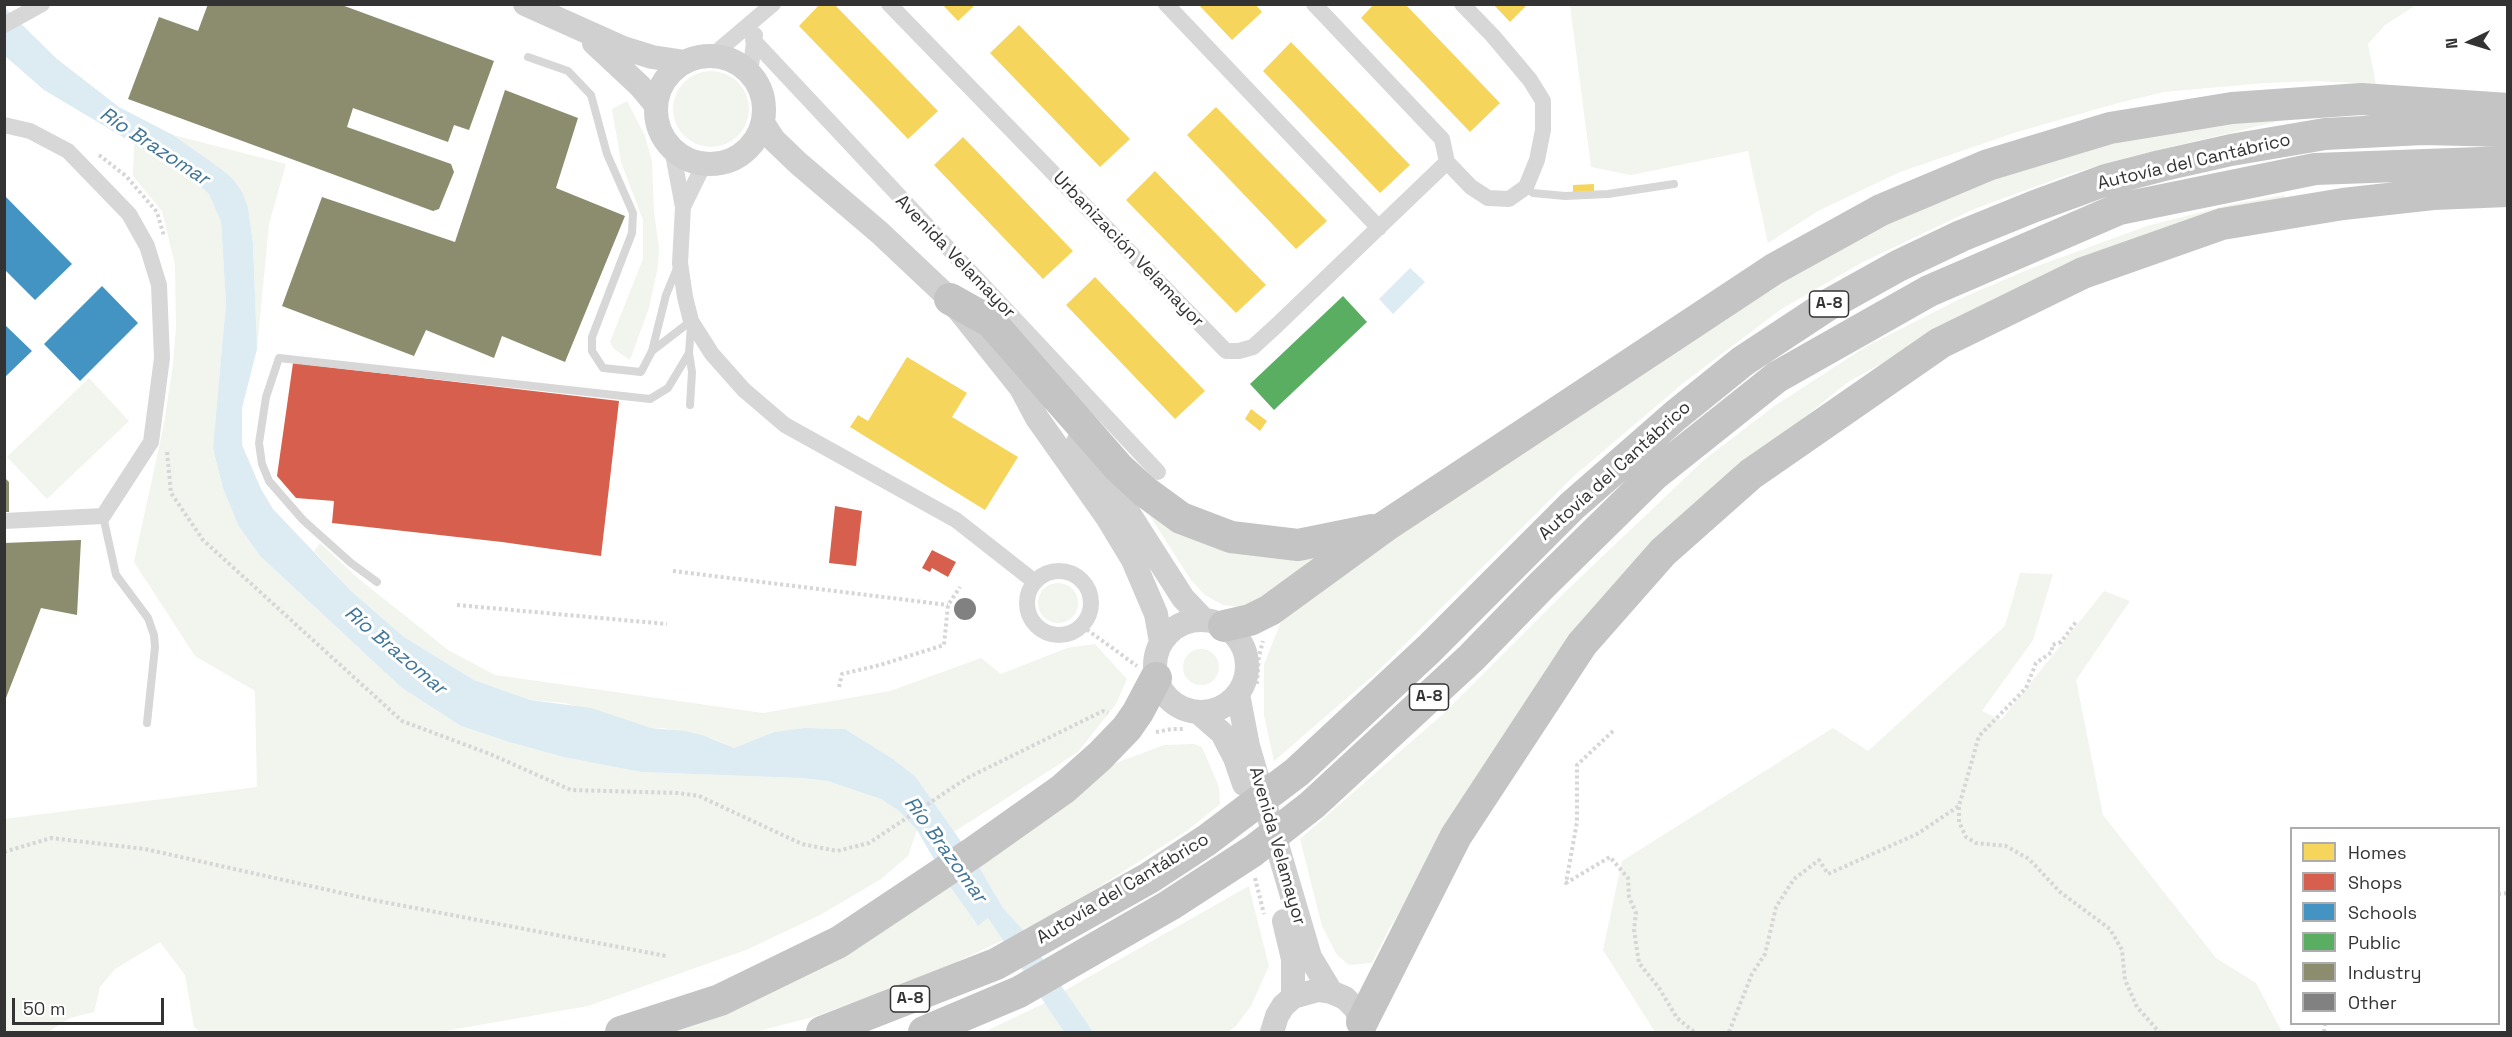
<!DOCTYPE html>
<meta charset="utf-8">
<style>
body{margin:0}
#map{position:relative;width:2512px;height:1037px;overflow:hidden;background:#fff;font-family:"Space Grotesk",sans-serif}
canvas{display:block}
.frame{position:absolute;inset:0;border:6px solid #333;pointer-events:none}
.legend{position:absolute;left:2290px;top:827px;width:210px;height:198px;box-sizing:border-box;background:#fff;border:2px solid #adadad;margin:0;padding:8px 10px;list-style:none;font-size:18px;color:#333}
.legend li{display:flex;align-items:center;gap:12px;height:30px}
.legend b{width:30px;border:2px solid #adadad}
.north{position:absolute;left:2440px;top:12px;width:60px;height:60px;-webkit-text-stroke:4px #fff;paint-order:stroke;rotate:266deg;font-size:16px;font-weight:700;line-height:24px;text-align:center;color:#333}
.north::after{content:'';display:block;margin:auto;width:21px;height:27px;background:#333;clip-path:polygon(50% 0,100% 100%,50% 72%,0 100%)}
.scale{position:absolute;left:12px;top:998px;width:152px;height:27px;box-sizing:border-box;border:3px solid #333;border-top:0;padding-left:8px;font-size:18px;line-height:21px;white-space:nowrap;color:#333;-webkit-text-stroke:4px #fff;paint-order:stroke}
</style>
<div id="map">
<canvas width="2512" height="1037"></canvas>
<div class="frame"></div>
<ul class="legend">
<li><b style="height:16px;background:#f6d55c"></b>Homes</li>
<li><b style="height:16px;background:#d6604d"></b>Shops</li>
<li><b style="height:16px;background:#4393c3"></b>Schools</li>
<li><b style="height:16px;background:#5aae61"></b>Public</li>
<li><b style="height:16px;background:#8c8c6e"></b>Industry</li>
<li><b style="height:16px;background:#818181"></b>Other</li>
</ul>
<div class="north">N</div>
<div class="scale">50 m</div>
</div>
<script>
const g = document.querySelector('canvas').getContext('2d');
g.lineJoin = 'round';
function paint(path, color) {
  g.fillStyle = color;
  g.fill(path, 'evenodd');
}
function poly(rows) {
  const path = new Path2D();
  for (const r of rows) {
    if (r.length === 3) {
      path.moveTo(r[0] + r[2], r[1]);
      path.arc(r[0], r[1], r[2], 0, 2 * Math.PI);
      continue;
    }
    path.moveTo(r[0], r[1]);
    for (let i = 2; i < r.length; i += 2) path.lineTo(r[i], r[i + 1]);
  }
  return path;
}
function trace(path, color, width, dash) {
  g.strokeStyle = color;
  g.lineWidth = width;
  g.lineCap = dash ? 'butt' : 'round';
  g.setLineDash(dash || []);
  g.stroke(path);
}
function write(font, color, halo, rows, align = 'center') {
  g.font = font + ' "Space Grotesk",sans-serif';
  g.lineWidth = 6;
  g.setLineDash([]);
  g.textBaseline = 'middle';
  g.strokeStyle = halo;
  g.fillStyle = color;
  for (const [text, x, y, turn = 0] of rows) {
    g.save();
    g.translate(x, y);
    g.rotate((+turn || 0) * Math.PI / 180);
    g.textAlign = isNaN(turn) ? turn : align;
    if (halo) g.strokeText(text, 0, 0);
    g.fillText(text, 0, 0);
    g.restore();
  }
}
const green = poly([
 [1570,5,2416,5,2385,25,2368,44,2376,84,2316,81,2264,83,2164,92,2118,103,2017,132,1900,172,1818,211,1768,243,1748,151,1631,175,1591,167],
 [711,109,38],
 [627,101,645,136,652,161,654,212,659,248,658,266,649,308,630,360,614,349,610,342,643,259,643,220,621,162,612,109],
 [2284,120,2129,157,2070,174,1974,209,1861,263,1780,310,1682,384,1574,476,1376,673,1274,761,1264,715,1264,664,1281,622,1347,564,1863,230,1965,187,2185,122],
 [173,135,286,164,269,224,257,349,253,243,248,207,233,179],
 [134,143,190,177,209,194,221,222,226,303,213,448,223,488,238,525,260,556,402,688,461,726,509,742,563,757,641,772,801,778,828,781,851,787,881,799,899,811,917,830,908,856,881,879,820,915,746,950,588,1006,439,1032,201,1032,194,1027,185,975,160,942,115,969,100,987,94,1012,70,1018,48,1032,5,1032,4,819,257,787,255,691,195,656,134,562,164,424,173,365,176,327,175,265,162,211,133,176],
 [2285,195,2284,205,1978,311,1848,382,1710,494,1423,873,1389,929,1372,963,1349,965,1337,955,1322,926,1300,839,1443,714,1566,591,1704,460,1773,407,1867,346,1964,297,2032,268,2147,226,2229,205],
 [89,378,129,421,47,499,7,457],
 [1141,502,1332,551,1270,598,1267,593,1240,607,1223,605,1205,595,1191,580],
 [320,543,359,579,448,650,495,675,763,713,890,691,981,658,1001,674,1067,648,1095,644,1127,679,1116,704,1078,752,954,832,915,776,893,759,845,729,804,728,774,732,734,748,711,738,664,728,651,728,565,703,530,700,474,680,404,637,350,590,314,551],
 [2020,573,2053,574,2033,640,1982,711,2001,720,2104,591,2130,601,2076,680,2103,815,2216,958,2256,983,2282,1032,1655,1032,1603,950,1622,861,1833,728,1868,751,2005,626],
 [1058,603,20],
 [1201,667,18],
 [1194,744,1202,747,1219,787,1220,804,1188,830,1063,910,1023,930,1003,908,979,867,1116,763,1164,745],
 [949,885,977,925,988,918,1003,940,931,974,813,1017,755,1032,662,1032,760,998,859,948],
 [1249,886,1269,966,1251,1006,1235,1027,1227,1032,1093,1032,1064,991],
 [1045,1003,1064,1032,984,1032]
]);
const water = poly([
 [4,7,57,59,119,107,173,135,221,169,233,179,242,192,248,207,253,243,257,349,242,408,242,445,261,489,273,509,350,590,404,637,474,680,530,700,591,708,651,728,685,731,705,736,734,748,774,732,804,728,845,729,893,759,915,776,979,867,1003,908,1023,930,1093,1032,1064,1032,988,918,978,926,949,885,917,830,899,811,881,799,828,781,801,778,641,772,563,757,509,742,461,726,402,688,260,556,238,525,223,488,213,448,226,303,221,222,209,194,190,177,44,90,5,56],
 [1410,268,1425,282,1393,314,1379,299]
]);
const homes = poly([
 [820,4,834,4,938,111,908,139,799,26],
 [942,4,976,4,958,21],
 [1198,4,1255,4,1262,12,1232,40],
 [1374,4,1405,4,1500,103,1470,132,1361,18],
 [1493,4,1528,4,1510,22],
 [1019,25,1130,139,1100,167,990,53],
 [1291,42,1410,165,1380,193,1263,71],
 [1216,107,1327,221,1296,249,1187,135],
 [963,137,1073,251,1043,279,934,165],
 [1155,171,1266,285,1236,313,1126,200],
 [1594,184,1594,191,1573,192,1573,185],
 [1095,277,1205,391,1175,419,1066,305],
 [907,357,967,393,952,417,1018,457,985,510,850,427,858,415,868,421],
 [1251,409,1267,421,1260,431,1245,419]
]);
const shops = poly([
 [293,363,619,401,601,556,502,542,332,523,334,501,296,498,277,476],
 [835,506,862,511,856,566,829,563],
 [932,550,956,562,948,577,932,568,930,572,922,568]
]);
const schools = poly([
 [4,195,72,264,35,300,4,269],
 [102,286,138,323,80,381,44,344],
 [4,324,32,351,4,378]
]);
const public = poly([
 [1343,296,1367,322,1274,410,1250,384]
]);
const industry = poly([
 [208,4,339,4,494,61,469,130,454,125,448,142,353,108,347,127,451,164,454,172,439,209,433,211,128,99,159,17,198,31],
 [505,90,578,118,556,188,625,216,565,362,502,336,494,358,426,330,414,356,282,306,322,197,455,242],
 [4,477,9,482,9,512,4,512],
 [81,540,77,615,41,608,4,703,4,543]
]);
const building = poly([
 [965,609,11]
]);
const path = poly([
 [99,155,126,176,157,212,164,236],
 [167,452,171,493,203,540,402,721,490,754,571,790,678,793,699,796,802,844,837,851,869,843,967,778,1103,711,1108,713],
 [673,571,948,605],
 [457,605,667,624],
 [1082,626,1137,666],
 [1257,684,1259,656,1263,641],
 [839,687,842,674,880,665,944,645,948,605,960,587],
 [1613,731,1577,765,1577,822,1566,883,1610,857,1628,878,1629,897,1636,913,1634,930,1639,963,1659,988,1677,1018,1694,1032],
 [1156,732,1172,729,1184,729],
 [1959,807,1959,822,1966,837,1976,843,2006,846,2029,859,2060,892,2110,929,2122,950,2125,980,2137,1007,2159,1032],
 [4,852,51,838,145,849,373,900,666,956],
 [1255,878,1264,914],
 [2498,894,2508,893],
 [1729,1032,1752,974,1765,954,1776,907,1794,879,1819,860,1828,874,1917,834,1959,806,1979,736,2026,688,2036,663,2052,652,2052,645,2061,642,2076,622],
 [2324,1032,2325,1024]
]);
const lane = poly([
 [528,57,568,71,591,95,607,154,633,213,632,233,592,337,592,351,603,368,641,372,652,351,666,295,678,266],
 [1526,187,1533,193,1565,196,1608,194,1674,184],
 [652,351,691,321],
 [690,405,692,372,689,353,691,325],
 [103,516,116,575,148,618,154,635,155,647,147,723],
 [377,582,351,563,303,520,269,481,262,464,259,443,266,397,279,358,650,399,668,388,689,353]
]);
const street = poly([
 [889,4,1226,351,1239,351,1253,347,1276,326,1447,162,1442,139,1314,4],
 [1166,4,1379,228],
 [4,25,42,4],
 [753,40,1158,472],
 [713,55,773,4],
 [750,73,755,35],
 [4,125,30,131,68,151,129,214,147,246,159,285,162,358,151,442,103,516,4,521],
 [672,149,683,207,680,263,685,297,691,321,712,354,744,390,785,425,956,520,1035,582],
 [1447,162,1471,187,1488,198,1509,199,1526,187,1537,160,1543,130,1543,101,1530,80,1493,36,1462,4],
 [683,207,704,164],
 [1059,603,32]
]);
const secondary = poly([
 [525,4,623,48,652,57,685,62],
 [594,43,640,86,656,105],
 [710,110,54],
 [763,123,774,140,798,163,880,233,950,299,1021,388,1037,418,1107,517,1133,560,1156,614,1161,642],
 [1078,442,1110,484,1183,598,1204,620],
 [1201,666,46],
 [1238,694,1248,746,1310,957,1331,992],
 [1198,712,1222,733,1235,758,1244,784],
 [1284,921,1293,959,1293,997],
 [1272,1032,1277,1016,1283,1006,1293,997,1318,990,1331,992,1345,998,1355,1008,1362,1022,1364,1032]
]);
const highway = poly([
 [950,299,991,322,1119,468,1144,491,1181,518,1231,537,1298,545,1372,530],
 [1224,626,1250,620,1270,610,1384,527,1774,269,1881,210,1988,165,2110,128,2232,108,2361,99,2508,109],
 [1362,1022,1456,836,1582,644,1663,552,1751,474,1940,343,2083,273,2222,224,2343,204,2433,194,2508,191],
 [621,1032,720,1000,839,942,974,852,1063,789,1100,756,1127,728,1138,712,1156,678],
 [822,1032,996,964,1149,878,1207,840,1297,772,1429,649,1572,506,1676,415,1743,361,1828,305,1898,266,1961,236,2035,206,2106,180,2160,166,2231,150,2325,134,2423,129,2508,131],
 [924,1032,1019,992,1170,905,1253,851,1312,805,1471,658,1542,585,1654,475,1777,377,1929,291,2119,209,2315,169,2508,162]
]);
const shields = [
 [1829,304,39],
 [1429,697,39],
 [910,999,39]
];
const shieldNames = [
 ["A-8",1829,304],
 ["A-8",1429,697],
 ["A-8",910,999]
];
const streetNames = [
 ["Autovía del Cantábrico",2194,162,-13],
 ["Urbanización Velamayor",1128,250,46],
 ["Avenida Velamayor",955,257,46],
 ["Autovía del Cantábrico",1615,471,-42],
 ["Avenida Velamayor",1277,846,74],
 ["Autovía del Cantábrico",1123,889,-31]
];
const waterNames = [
 ["Río Brazomar",154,147,33],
 ["Río Brazomar",395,651,40],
 ["Río Brazomar",945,850,54]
];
paint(green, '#f1f5ed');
paint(water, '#ddebf3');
paint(homes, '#f6d55c');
paint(shops, '#d6604d');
paint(schools, '#4393c3');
paint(public, '#5aae61');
paint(industry, '#8c8c6e');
paint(building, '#818181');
trace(path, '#d6d6d6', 4, [3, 3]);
trace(lane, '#d7d7d7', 8);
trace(street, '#d7d7d7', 16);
trace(secondary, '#d0d0d0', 24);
trace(highway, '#c4c4c4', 32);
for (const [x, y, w] of shields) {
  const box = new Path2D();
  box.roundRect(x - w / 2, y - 13, w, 26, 4.5);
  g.fillStyle = '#fff';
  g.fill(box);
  trace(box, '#333', 1.5);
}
write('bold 16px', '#333', null, shieldNames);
write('18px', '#333', '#fff', streetNames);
write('italic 20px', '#3f7597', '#fff', waterNames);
</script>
